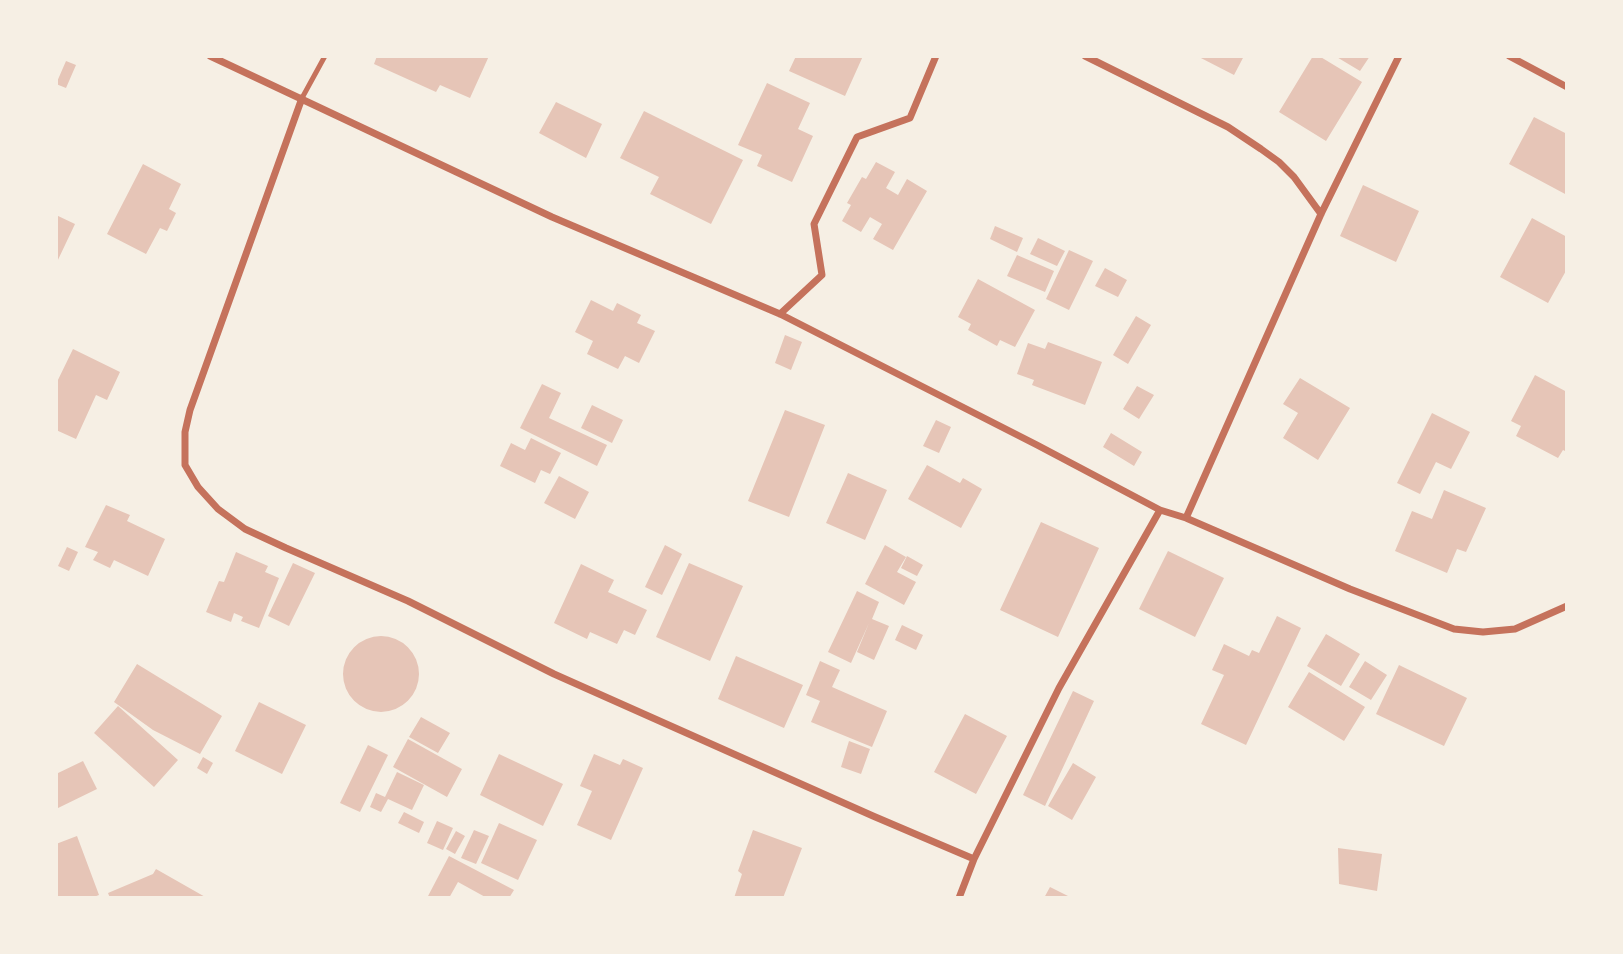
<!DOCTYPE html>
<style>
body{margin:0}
#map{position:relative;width:1623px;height:954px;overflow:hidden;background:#f6efe4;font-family:"Nunito Sans",sans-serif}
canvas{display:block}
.frame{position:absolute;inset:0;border:58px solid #f6efe4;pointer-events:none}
</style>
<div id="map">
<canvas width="1623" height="954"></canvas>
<div class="frame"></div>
</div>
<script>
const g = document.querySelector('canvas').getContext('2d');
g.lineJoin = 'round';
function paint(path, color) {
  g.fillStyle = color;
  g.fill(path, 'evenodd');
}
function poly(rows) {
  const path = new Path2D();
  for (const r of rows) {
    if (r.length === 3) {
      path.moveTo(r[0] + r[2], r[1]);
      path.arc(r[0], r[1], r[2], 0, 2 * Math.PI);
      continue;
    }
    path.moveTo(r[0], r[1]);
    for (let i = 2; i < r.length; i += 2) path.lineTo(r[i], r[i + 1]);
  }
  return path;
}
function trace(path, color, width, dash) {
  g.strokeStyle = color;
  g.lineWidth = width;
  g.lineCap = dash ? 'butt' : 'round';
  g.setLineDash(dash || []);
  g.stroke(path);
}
const building = poly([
 [377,56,489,56,470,98,440,85,436,92,374,64],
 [796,56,863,56,845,96,789,71],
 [1197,56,1244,56,1234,75],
 [1313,56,1319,56,1362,82,1326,141,1279,112],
 [1335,56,1370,56,1360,71],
 [66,61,76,65,66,88,56,84],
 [767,83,810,103,798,129,813,136,792,182,757,166,762,155,738,145],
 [556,102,602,124,586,158,539,133],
 [644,111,743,160,711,224,650,194,659,177,620,158],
 [1534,117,1567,134,1567,195,1509,164],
 [876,162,895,172,886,188,898,195,907,179,927,191,893,250,873,239,882,224,870,217,861,232,842,221,851,205,847,203,862,177,866,179],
 [143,164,181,184,169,209,176,213,167,231,160,228,146,254,107,234],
 [1363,185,1419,211,1396,262,1340,236],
 [56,215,75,224,56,264],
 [1532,218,1567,237,1567,269,1548,303,1500,277],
 [995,226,1023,238,1017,252,990,239],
 [1038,238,1065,251,1057,266,1030,254],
 [1069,250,1093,261,1069,310,1046,299],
 [1017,255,1054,271,1045,292,1007,276],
 [1105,268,1127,280,1118,297,1095,286],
 [978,279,1035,310,1015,347,1000,340,997,346,968,330,971,324,958,317],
 [591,300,613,311,617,303,641,315,637,323,655,331,639,363,625,356,618,369,587,354,593,341,575,332],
 [1136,316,1151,325,1128,364,1113,355],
 [785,335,802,342,791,370,775,363],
 [1048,342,1102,362,1085,405,1032,385,1034,380,1017,374,1028,343,1045,349],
 [73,349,120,372,107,400,96,395,76,439,56,430,56,384],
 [1535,375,1567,392,1567,452,1563,450,1558,458,1516,436,1521,426,1511,421],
 [1300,378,1350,408,1318,460,1283,438,1298,413,1283,404],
 [542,384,561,393,549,418,607,445,597,466,520,428],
 [1137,386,1154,395,1139,419,1123,409],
 [592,405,623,420,612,443,581,428],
 [785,410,825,425,789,517,748,501],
 [1432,413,1470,432,1451,469,1436,462,1420,494,1397,483],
 [936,420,951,427,939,453,923,446],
 [1111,433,1142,452,1134,466,1103,447],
 [531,438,561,453,550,474,541,470,535,483,500,466,511,443,525,450],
 [927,465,960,483,963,478,982,489,961,528,908,499],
 [848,473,887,490,865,540,826,523],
 [559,476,589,492,575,519,544,503],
 [1444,490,1486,508,1466,552,1457,549,1447,573,1395,551,1412,511,1432,519],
 [106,505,130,515,127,521,165,539,148,576,114,560,110,568,93,560,98,552,85,547],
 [1041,522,1099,548,1058,637,1000,610],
 [665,545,682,554,662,595,645,587],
 [885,545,906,557,897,572,916,582,904,605,865,584],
 [67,547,78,552,69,571,58,566],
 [1168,551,1224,578,1195,637,1139,609],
 [236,552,268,566,265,572,279,578,259,628,241,621,243,617,234,613,231,622,206,612,219,581,224,582],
 [907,556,923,565,917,576,901,568],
 [293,563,315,573,289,626,268,616],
 [689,563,743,586,710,661,656,637],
 [581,564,614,580,608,592,647,610,635,635,624,630,617,644,590,632,587,639,554,623],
 [857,591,879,602,872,619,889,626,874,660,857,652,869,623,851,663,828,652],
 [1277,616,1301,628,1246,745,1201,724,1224,675,1212,670,1224,644,1249,656,1252,650,1259,653],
 [902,625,923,635,916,650,895,640],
 [1326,634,1360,654,1341,686,1307,666],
 [381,674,38],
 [736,656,803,685,784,728,718,699],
 [820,661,840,670,832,687,887,711,872,747,811,722,820,701,806,695],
 [1365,661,1387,675,1371,700,1349,687],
 [137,664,222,716,200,754,153,730,114,702],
 [1399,665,1467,698,1444,746,1376,714],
 [1309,672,1365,707,1344,741,1288,707],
 [1073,691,1094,701,1045,806,1023,795],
 [259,702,306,725,282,774,235,751],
 [118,706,178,760,154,787,94,733],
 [965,714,1007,736,976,794,934,772],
 [421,717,450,733,438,753,409,737],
 [408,739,462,769,447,797,393,767],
 [849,741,870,749,861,774,841,767],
 [368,745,388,755,360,812,340,803],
 [499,754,563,784,543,826,480,795],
 [594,754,620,765,623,759,643,768,611,840,577,825,592,791,580,786],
 [203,757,213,763,207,774,197,768],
 [83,761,97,789,56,809,56,774],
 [1073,763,1096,777,1072,820,1048,806],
 [397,772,424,785,412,810,388,799,381,812,370,807,376,793,385,797],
 [404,812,424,822,419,833,398,823],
 [437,821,453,828,443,850,427,843],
 [499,823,537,840,518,880,481,863],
 [474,830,489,836,476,864,461,858],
 [753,830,802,848,783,898,734,898,742,874,738,871],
 [456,831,465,836,455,854,446,849],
 [77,836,99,895,91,898,56,898,56,844],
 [1338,848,1382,854,1377,891,1339,884],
 [449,856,514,890,509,898,487,898,458,882,449,898,427,898],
 [156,869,207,898,143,898,142,896,137,898,110,898,108,893,153,874],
 [1050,887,1072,898,1044,898]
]);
const service = poly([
 [302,98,325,56]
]);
const minor = poly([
 [210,56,552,217,780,314,1037,445,1160,510,1186,518,1350,589,1454,629,1483,632,1515,629,1567,606],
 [1085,56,1228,127,1261,149,1279,162,1294,177,1321,214],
 [1509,56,1567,87],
 [302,98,190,410,185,432,185,465,198,487,218,509,245,529,286,548,408,601,554,674,873,816,974,859],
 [780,314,822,275,814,224,857,137,910,118,936,56],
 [1186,518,1321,214,1399,56],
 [959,898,974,859,1059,688,1160,510]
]);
paint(building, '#e6c5b7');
trace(service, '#c5725c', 5);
trace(minor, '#c5725c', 7);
</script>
